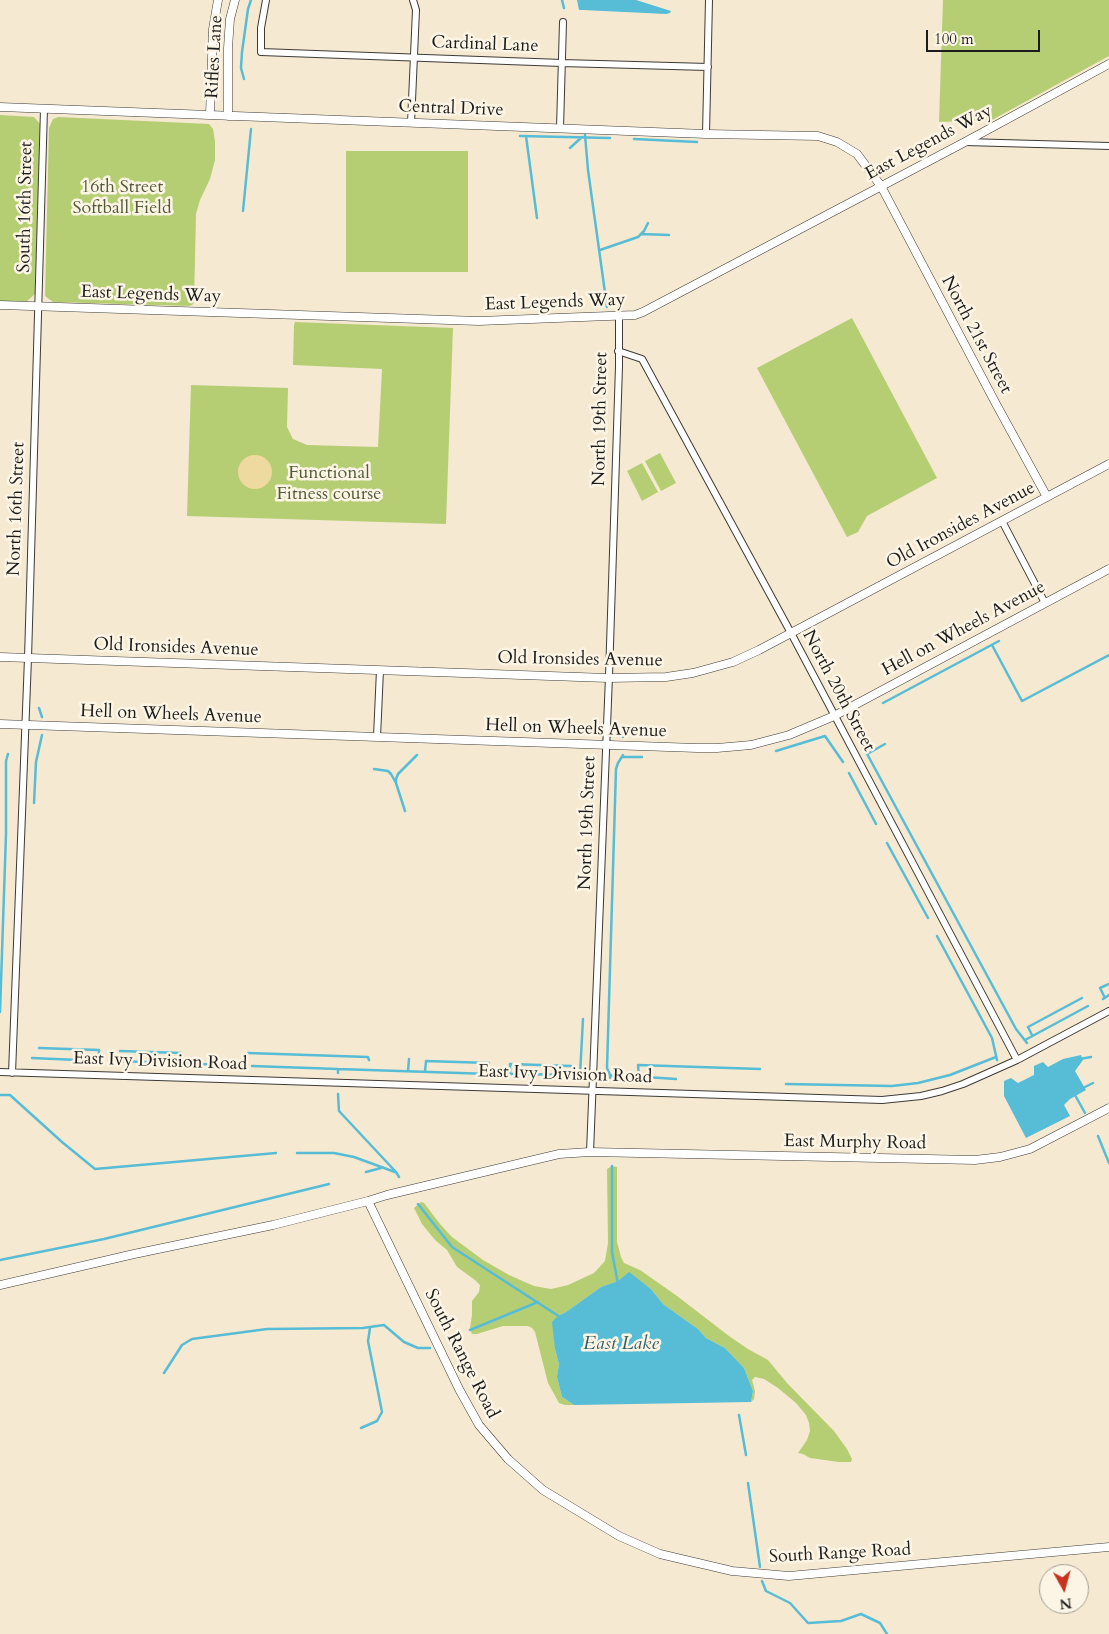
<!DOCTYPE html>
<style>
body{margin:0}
#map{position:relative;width:1109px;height:1634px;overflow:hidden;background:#f6e9d1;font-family:Cardo,serif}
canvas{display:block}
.north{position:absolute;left:1039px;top:1564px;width:50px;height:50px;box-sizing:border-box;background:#fcf5e5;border:1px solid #a29e95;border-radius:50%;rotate:173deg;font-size:14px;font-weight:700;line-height:20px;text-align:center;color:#1c1c1c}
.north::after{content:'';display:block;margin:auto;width:18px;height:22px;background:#c8321e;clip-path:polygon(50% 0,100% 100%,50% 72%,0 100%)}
.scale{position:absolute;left:926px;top:30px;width:114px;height:22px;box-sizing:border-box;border:2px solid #1c1c1c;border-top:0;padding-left:6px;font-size:15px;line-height:18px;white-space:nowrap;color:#1c1c1c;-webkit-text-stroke:4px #fcf5e5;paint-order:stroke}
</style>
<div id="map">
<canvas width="1109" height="1634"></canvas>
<div class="north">N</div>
<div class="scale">100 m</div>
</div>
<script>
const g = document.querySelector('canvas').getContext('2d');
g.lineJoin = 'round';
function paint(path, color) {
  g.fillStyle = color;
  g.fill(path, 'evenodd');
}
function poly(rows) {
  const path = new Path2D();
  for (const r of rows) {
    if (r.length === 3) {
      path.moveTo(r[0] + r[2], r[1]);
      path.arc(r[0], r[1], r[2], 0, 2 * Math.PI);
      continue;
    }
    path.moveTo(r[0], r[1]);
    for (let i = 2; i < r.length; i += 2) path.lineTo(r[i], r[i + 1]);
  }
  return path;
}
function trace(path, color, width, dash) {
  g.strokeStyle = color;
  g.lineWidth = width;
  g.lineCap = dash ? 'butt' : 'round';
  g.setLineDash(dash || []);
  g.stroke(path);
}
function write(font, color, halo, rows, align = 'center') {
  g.font = font + ' Cardo,serif';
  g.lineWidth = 5;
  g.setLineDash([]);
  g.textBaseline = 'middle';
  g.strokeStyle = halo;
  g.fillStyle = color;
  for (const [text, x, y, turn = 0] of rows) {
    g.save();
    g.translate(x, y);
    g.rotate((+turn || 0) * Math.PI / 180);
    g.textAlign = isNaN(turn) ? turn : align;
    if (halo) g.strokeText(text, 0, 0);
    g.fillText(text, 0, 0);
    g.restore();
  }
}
const green = poly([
 [943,0,1109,0,1109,56,992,120,939,122],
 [0,115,34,117,40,124,35,294,27,301,0,301],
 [58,117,209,124,213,129,215,141,215,160,210,179,200,200,196,214,194,303,192,305,189,306,53,302,45,296,49,128,53,119],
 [346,151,468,151,468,272,346,272],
 [852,318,937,478,867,516,858,532,847,537,757,368],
 [295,322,453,328,446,524,187,516,191,385,288,388,287,427,293,439,307,445,378,447,382,369,293,365,294,325],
 [660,453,676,483,661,491,645,461],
 [642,463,658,492,642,501,627,471],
 [612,1166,617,1167,617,1242,621,1257,624,1263,640,1270,677,1296,729,1336,748,1349,768,1360,787,1383,834,1431,847,1449,852,1459,851,1462,839,1462,810,1458,803,1454,798,1453,807,1440,810,1431,809,1423,806,1415,796,1403,778,1388,764,1379,755,1377,752,1380,755,1391,754,1399,751,1402,753,1391,744,1368,725,1348,706,1338,698,1329,663,1304,651,1289,629,1273,618,1281,601,1287,566,1312,558,1316,555,1349,559,1364,557,1377,562,1397,574,1405,565,1405,559,1403,548,1383,535,1332,532,1328,528,1326,503,1326,477,1334,472,1334,470,1328,472,1315,472,1301,479,1292,480,1285,475,1280,457,1267,447,1250,435,1240,422,1224,414,1208,421,1202,424,1203,440,1224,452,1237,483,1260,509,1275,534,1286,551,1289,568,1285,594,1273,605,1261,608,1243,607,1169]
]);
const sand = poly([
 [255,472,17]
]);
const water = poly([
 [577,0,636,0,671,11,670,13,666,14,583,10,579,10],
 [1081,1055,1083,1060,1075,1071,1086,1090,1070,1099,1064,1105,1070,1116,1026,1138,1004,1096,1004,1081,1011,1078,1018,1083,1034,1075,1034,1066,1043,1062,1048,1067,1063,1059],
 [629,1272,651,1289,663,1304,698,1329,706,1338,725,1348,744,1368,753,1391,751,1402,574,1405,562,1397,557,1377,559,1364,555,1349,552,1322,558,1316,566,1312,601,1287,618,1281]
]);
const stream = poly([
 [562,0,564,8],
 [244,79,241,68,242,52,248,9,251,0],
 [585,135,588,170,607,307],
 [520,136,610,138],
 [526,136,537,218],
 [634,139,697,142],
 [570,148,582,137],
 [243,211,251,129],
 [641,234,669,235],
 [600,250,638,237,644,231,648,223],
 [607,295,621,307],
 [992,645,1022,701,1109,655],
 [883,703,999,641],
 [39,708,42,717],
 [623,737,623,734],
 [859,739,1016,1029,1027,1043],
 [776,751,825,736,843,762],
 [867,754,885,744],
 [623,757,642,757],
 [374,769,388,771,391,774,396,783],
 [849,773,876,824],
 [591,787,591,765],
 [34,803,36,762,42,735],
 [405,811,396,783,396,779,398,774,417,755],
 [887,843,928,918],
 [937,936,992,1038,997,1060],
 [1105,998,1100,988,1109,984],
 [1103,999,1109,995],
 [0,1012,6,834,6,761,8,754],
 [1032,1035,1028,1027,1082,998],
 [1025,1040,1088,1006],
 [39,1048,99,1050,99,1060],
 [120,1051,181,1053,181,1063],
 [248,1053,368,1057,369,1060],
 [32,1058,101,1061],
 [1080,1059,1091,1057],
 [118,1061,224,1065],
 [252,1066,338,1069],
 [408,1071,409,1059],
 [425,1071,426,1061,489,1063],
 [338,1073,338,1069,490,1074],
 [508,1074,580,1075,583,1019],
 [510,1074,510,1064,571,1066],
 [610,1075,607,1068,616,769,618,763,623,755],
 [610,1078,610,1075,624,1079],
 [639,1079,638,1065,760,1069],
 [638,1080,645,1077,676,1079],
 [786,1084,892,1086,918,1083,950,1075,996,1057],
 [1083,1088,1093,1083],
 [338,1094,339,1111,396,1172,399,1177],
 [0,1095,10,1095,62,1142,95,1169,276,1153],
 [1075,1095,1085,1113],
 [1098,1136,1109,1163],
 [297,1153,334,1153,354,1157,395,1172],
 [612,1166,612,1252,618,1284],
 [366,1172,381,1168],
 [418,1204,452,1247,560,1317],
 [0,1260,104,1239,329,1184],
 [470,1330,538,1302],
 [164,1373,182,1345,192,1339,267,1329,363,1328,384,1325,404,1342,418,1348,430,1348],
 [739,1415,746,1455],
 [361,1428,377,1421,382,1412,368,1341,370,1328],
 [748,1483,760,1567],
 [762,1581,766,1591,790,1603,808,1623,841,1621,861,1614,880,1623,887,1634]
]);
const minor = poly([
 [266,0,261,28,261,52,562,63,708,67],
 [411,123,416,10,413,0],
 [560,128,563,22],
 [706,134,709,0],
 [965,142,1109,146],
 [618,351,642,359,791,633,1017,1060],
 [1002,521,1045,603],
 [377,737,380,670],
 [0,1072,882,1100,921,1096,942,1091,963,1084,1017,1060,1109,1011],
 [12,1073,28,658,44,109],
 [590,1152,609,676,619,366,619,316]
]);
const tertiary = poly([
 [0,107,706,134,818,136,837,142,857,154,881,186,995,402,1047,497],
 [210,115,213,29,218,0],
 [228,116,228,48,230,19,235,0],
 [0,305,479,321,635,315,643,312,965,142,1109,64],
 [0,657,608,678,666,677,693,673,733,662,759,650,1109,464],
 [0,724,697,748,717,748,751,745,789,735,834,716,1109,569],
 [368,1201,459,1389,479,1425,508,1459,543,1490,619,1536,660,1554,732,1571,789,1576,1109,1547],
 [0,1285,134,1254,273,1225,368,1201,387,1195,559,1154,590,1152,975,1160,1000,1157,1030,1149,1109,1108]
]);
const streetNames = [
 ["Cardinal Lane",485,45,2],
 ["Rifles Lane",215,57,-87],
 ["Central Drive",451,109,2],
 ["East Legends Way",929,143,-28],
 ["South 16th Street",26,207,-89],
 ["East Legends Way",151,295,2],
 ["East Legends Way",555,303,-2],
 ["North 21st Street",976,335,62],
 ["North 19th Street",601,419,-89],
 ["North 16th Street",17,509,-88],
 ["Old Ironsides Avenue",961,526,-28],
 ["Hell on Wheels Avenue",964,629,-28],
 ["Old Ironsides Avenue",176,648,2],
 ["Old Ironsides Avenue",580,660,1],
 ["North 20th Street",838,691,62],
 ["Hell on Wheels Avenue",171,715,2],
 ["Hell on Wheels Avenue",576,729,2],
 ["North 19th Street",588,823,-88],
 ["East Ivy Division Road",160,1062,2],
 ["East Ivy Division Road",565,1075,2],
 ["East Murphy Road",855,1143,1],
 ["South Range Road",461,1354,63],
 ["South Range Road",840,1554,-3]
];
const parkNames = [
 ["16th Street",122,188],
 ["Softball Field",122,209],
 ["Functional",329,474],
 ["Fitness course",329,495]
];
const waterNames = [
 ["East Lake",621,1345]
];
paint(green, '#b5ce73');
paint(sand, '#eeda9e');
paint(water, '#57bcd5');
trace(stream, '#57bcd5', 2.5);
trace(minor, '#3d3b37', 8);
trace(tertiary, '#3d3b37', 9);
trace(minor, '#fff', 6);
trace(tertiary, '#fff', 8);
write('18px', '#1c1c1c', '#fcf5e5', streetNames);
write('18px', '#525a3a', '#fcf5e5', parkNames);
write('italic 19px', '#345c66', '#fcf5e5', waterNames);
</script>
